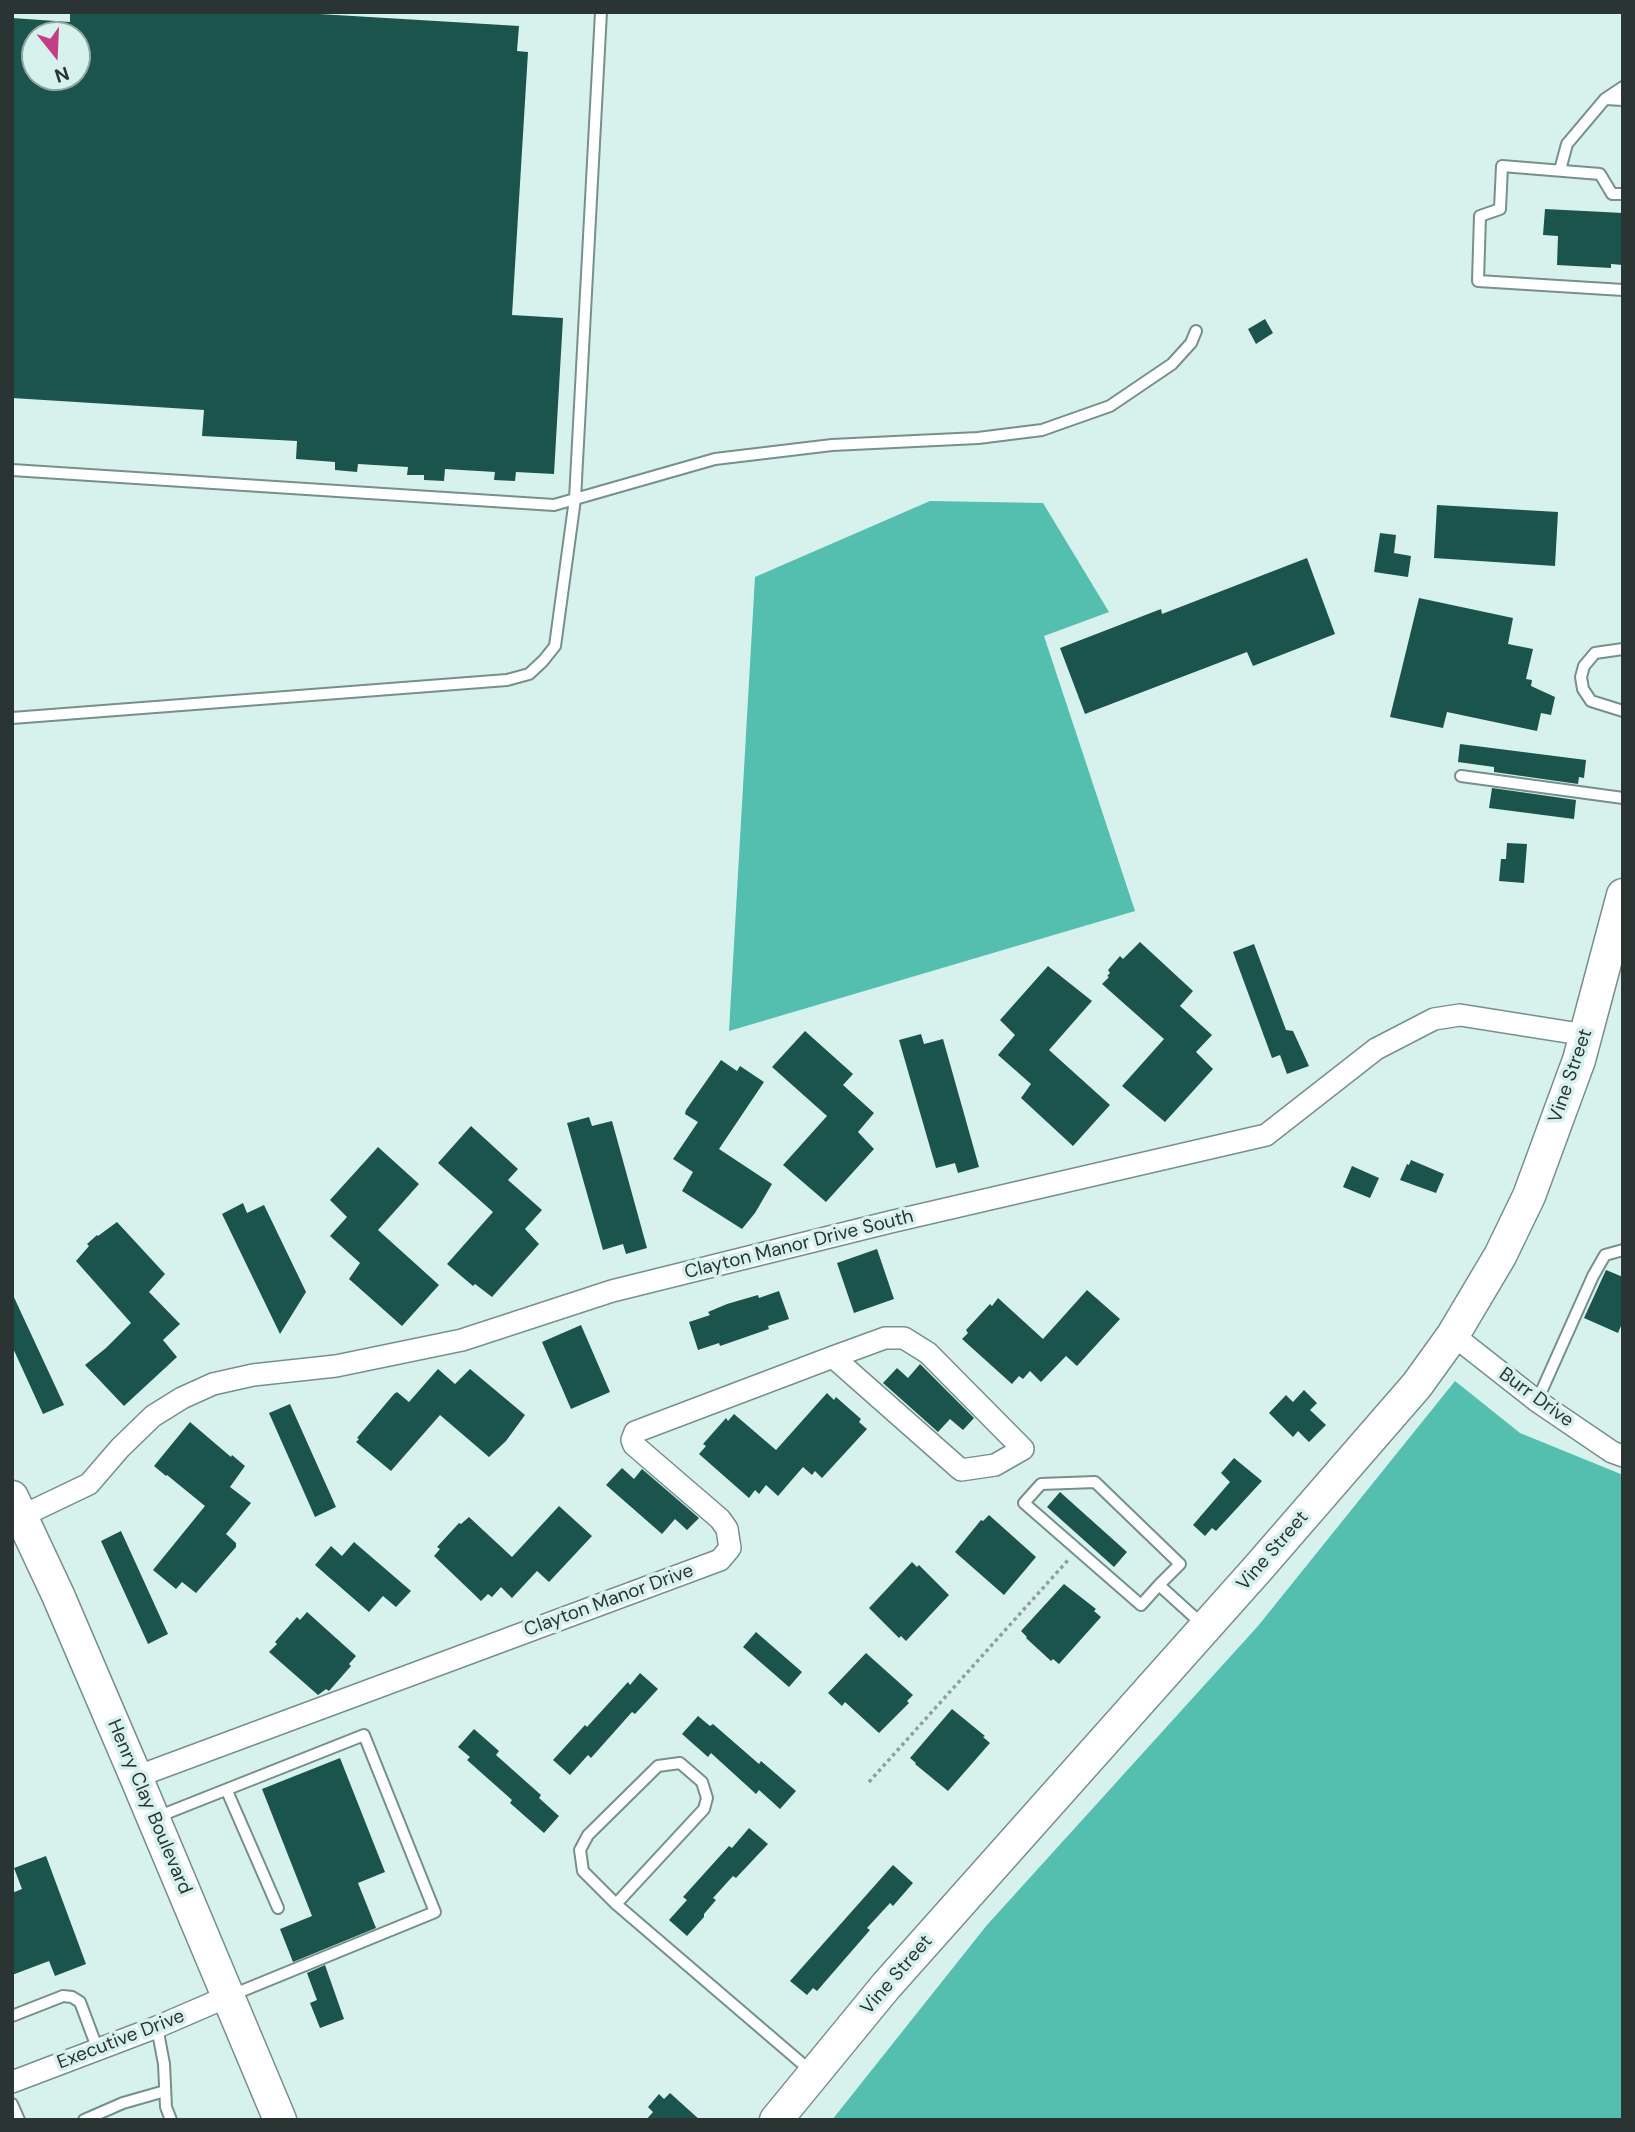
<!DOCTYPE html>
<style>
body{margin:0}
#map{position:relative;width:1635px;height:2132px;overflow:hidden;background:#d7f2ed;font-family:"DM Sans",sans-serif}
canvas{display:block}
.frame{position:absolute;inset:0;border:14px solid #2a3533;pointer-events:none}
.north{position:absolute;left:21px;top:21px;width:70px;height:70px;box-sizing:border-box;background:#d7f2ed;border:2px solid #92a6a3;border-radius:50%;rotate:162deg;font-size:19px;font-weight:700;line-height:28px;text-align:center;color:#2a3533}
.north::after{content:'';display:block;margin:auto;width:24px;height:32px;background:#c23f86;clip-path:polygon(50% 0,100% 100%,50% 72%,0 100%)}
</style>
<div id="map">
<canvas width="1635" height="2132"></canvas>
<div class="frame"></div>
<div class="north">N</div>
</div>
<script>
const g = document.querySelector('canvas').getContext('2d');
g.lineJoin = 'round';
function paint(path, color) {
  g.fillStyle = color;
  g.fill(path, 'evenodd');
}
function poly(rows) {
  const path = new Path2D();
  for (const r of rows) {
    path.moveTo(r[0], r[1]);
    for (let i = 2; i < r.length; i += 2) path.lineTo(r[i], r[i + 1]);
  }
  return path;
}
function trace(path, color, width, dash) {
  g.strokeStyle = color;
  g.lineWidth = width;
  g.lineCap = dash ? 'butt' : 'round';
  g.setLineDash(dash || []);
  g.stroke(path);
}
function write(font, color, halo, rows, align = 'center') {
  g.font = font + ' "DM Sans",sans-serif';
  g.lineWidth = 7;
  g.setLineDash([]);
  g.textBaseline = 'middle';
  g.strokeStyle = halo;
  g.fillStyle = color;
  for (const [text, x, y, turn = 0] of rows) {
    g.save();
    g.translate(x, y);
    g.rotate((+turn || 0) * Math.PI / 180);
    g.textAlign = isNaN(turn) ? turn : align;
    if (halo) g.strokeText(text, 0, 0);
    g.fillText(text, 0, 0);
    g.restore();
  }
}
const forest = poly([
 [930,501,1043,503,1109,612,1044,636,1135,911,729,1031,755,577],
 [1455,1381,1520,1433,1623,1475,1623,2120,832,2120,987,1925,1258,1626]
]);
const building = poly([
 [70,12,286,12,519,26,517,51,528,52,512,315,563,318,554,474,516,472,515,481,494,480,495,472,445,469,444,481,424,480,424,475,407,475,408,467,358,464,357,472,335,470,335,462,296,459,297,441,202,436,204,410,12,398,12,18,70,22],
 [35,35,77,35,77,77,35,77],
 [1545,209,1623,213,1623,265,1611,264,1611,268,1557,265,1558,236,1543,235],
 [1265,319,1273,333,1256,344,1248,329],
 [1437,505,1558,512,1555,566,1434,558],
 [1380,533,1396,535,1394,553,1411,556,1408,577,1374,572],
 [1307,558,1335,634,1253,666,1247,652,1085,714,1060,648,1161,609,1162,614],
 [1419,598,1513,618,1508,644,1533,649,1526,679,1532,680,1531,686,1555,697,1551,715,1541,713,1537,731,1447,712,1443,728,1390,717],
 [1460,744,1586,760,1584,778,1579,777,1578,784,1494,772,1494,767,1458,762],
 [1492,788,1576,800,1574,819,1489,808],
 [1507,843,1527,844,1524,883,1499,881,1501,859,1506,859],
 [1140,942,1193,991,1180,1006,1212,1035,1196,1052,1213,1069,1165,1122,1122,1086,1164,1039,1102,984,1109,977,1107,976,1110,973,1108,970,1120,956,1123,959],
 [1254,944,1286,1030,1293,1031,1309,1066,1287,1074,1280,1055,1272,1058,1233,952],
 [1048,966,1092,1001,1049,1050,1110,1105,1073,1146,1021,1098,1031,1084,998,1055,1015,1035,1000,1020],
 [805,1031,853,1074,843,1085,874,1113,858,1132,874,1149,826,1202,783,1165,827,1116,772,1067],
 [921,1034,924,1044,943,1039,979,1167,958,1173,955,1163,936,1168,899,1040],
 [721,1060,737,1071,740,1066,764,1082,719,1149,772,1184,755,1213,742,1229,682,1191,693,1172,673,1159,698,1122,685,1114,686,1110],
 [589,1117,592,1126,612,1121,647,1248,626,1254,623,1244,603,1250,567,1123],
 [471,1126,518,1169,508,1180,542,1210,525,1229,539,1244,492,1297,475,1284,473,1286,447,1264,493,1212,438,1163],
 [378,1147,419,1184,378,1230,439,1285,402,1326,349,1279,360,1263,330,1236,347,1217,330,1200],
 [1411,1160,1444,1174,1436,1193,1400,1180,1407,1164,1409,1165],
 [1352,1166,1379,1178,1370,1198,1343,1187],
 [243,1203,247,1213,264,1205,306,1292,280,1334,222,1214],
 [117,1222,165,1274,149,1292,180,1324,163,1340,177,1357,124,1406,85,1365,106,1348,131,1323,76,1261,89,1246,87,1244,97,1235,98,1236],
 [877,1249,894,1299,854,1313,837,1263],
 [1606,1270,1623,1277,1623,1321,1618,1333,1584,1318],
 [1087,1290,1120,1319,1077,1366,1066,1356,1041,1382,1030,1371,1023,1379,1019,1376,1012,1384,962,1339,968,1333,966,1330,990,1304,992,1306,998,1298,1043,1339],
 [779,1291,789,1319,768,1326,769,1329,720,1346,719,1343,698,1350,689,1322,710,1315,708,1312,727,1304,758,1295,759,1298],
 [12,1293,64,1405,43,1414,12,1346],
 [581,1325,610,1392,571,1409,542,1342],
 [920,1364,974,1418,963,1430,950,1419,938,1432,883,1383,897,1368,908,1378],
 [438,1369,455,1384,470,1369,525,1415,506,1441,489,1457,440,1415,391,1471,356,1442,359,1439,357,1438,394,1394,397,1392,409,1402],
 [1304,1390,1317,1403,1310,1410,1326,1425,1309,1442,1298,1431,1293,1437,1269,1413,1286,1395,1293,1402],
 [827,1393,834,1400,836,1397,861,1419,859,1422,867,1429,822,1478,815,1471,812,1475,803,1467,778,1496,766,1485,759,1494,755,1490,749,1498,699,1454,706,1446,703,1444,726,1418,728,1421,734,1414,776,1450],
 [290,1404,336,1507,315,1517,269,1413],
 [190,1422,231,1457,232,1455,245,1466,230,1487,251,1503,226,1534,236,1543,236,1547,196,1593,182,1582,176,1589,153,1570,205,1506,167,1475,166,1476,154,1466],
 [1234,1458,1262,1481,1216,1531,1212,1528,1205,1536,1193,1525,1230,1482,1221,1473],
 [622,1468,634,1479,642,1469,699,1518,687,1530,675,1519,662,1534,606,1485],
 [1060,1492,1127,1552,1114,1567,1047,1507],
 [559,1506,592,1536,549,1582,537,1571,512,1598,501,1587,492,1597,488,1594,481,1601,434,1556,440,1549,437,1547,459,1523,461,1524,469,1517,512,1557],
 [989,1515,1036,1557,1004,1595,955,1552,981,1520,983,1521],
 [121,1531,168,1634,148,1644,101,1541],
 [354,1542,411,1591,396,1607,383,1596,369,1612,315,1565,331,1546,342,1556],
 [912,1562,917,1567,919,1565,949,1595,906,1641,901,1636,899,1638,869,1608],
 [1064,1584,1096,1609,1094,1611,1101,1617,1059,1664,1053,1659,1051,1661,1026,1638,1027,1637,1021,1631],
 [307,1612,356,1656,349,1664,351,1666,329,1691,326,1689,318,1695,269,1652,277,1644,275,1642,297,1617,300,1620],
 [756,1632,802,1672,789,1687,743,1647],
 [866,1653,913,1695,907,1701,909,1703,879,1733,845,1702,842,1706,828,1693],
 [640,1673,658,1689,635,1714,632,1712,591,1758,588,1755,570,1775,553,1760,585,1725,587,1727,628,1682,630,1685],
 [952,1709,985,1736,983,1737,990,1743,948,1791,915,1764,916,1763,910,1758],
 [698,1716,710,1726,713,1724,759,1764,761,1761,796,1791,780,1809,759,1790,756,1794,711,1753,708,1757,682,1734],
 [474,1729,499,1751,496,1755,541,1795,539,1798,559,1816,544,1833,510,1803,512,1800,467,1760,470,1757,458,1747],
 [340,1758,385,1872,358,1883,376,1928,293,1962,280,1929,312,1916,262,1789],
 [749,1828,768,1844,736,1878,733,1876,713,1898,716,1900,704,1914,704,1917,687,1936,669,1920,687,1900,683,1897,729,1846,732,1848],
 [46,1856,86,1964,55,1976,49,1961,12,1975,12,1893,22,1889,14,1868],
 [893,1865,913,1883,893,1906,890,1903,867,1928,870,1930,817,1991,813,1988,807,1995,790,1981],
 [325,1965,344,2019,320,2028,310,2003,317,2000,307,1973],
 [670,2093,700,2120,646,2120,653,2112,648,2107,659,2094,664,2099]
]);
const path = poly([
 [869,1782,1069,1559]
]);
const lane = poly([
 [1605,99,1623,100],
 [1560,170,1567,144,1605,99,1623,87],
 [1623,194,1612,194,1600,174,1502,166,1500,209,1480,216,1478,281,1623,290],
 [12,470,554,505,575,499,601,12],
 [1623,649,1595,653,1584,666,1581,677,1583,689,1591,701,1623,711],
 [12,718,507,680,529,674,543,661,555,646,575,499,715,459,832,445,978,438,1042,430,1110,406,1172,364,1191,343,1196,331],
 [1461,776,1623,798],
 [1537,1401,1593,1276,1605,1255,1623,1250],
 [1159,1585,1180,1564,1095,1482,1041,1484,1024,1503,1141,1605,1159,1585,1203,1625],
 [227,1791,278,1908],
 [157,1817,364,1735,435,1912,232,1995],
 [616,1904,704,1809,707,1798,702,1782,680,1763,658,1766,588,1835,580,1850,583,1871,616,1904,812,2072],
 [12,2016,63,1996,72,1997,80,2002,98,2050],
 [157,2027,164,2064,166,2107,171,2120],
 [12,2104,19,2120],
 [84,2120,123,2103,165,2091]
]);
const street = poly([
 [1453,1335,1537,1401,1612,1452,1623,1456],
 [22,1516,89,1484,120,1448,153,1416,182,1398,213,1384,253,1375,336,1366,462,1340,612,1291,890,1222,1266,1135,1376,1049,1434,1019,1460,1015,1586,1035],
 [136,1777,720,1560,730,1548,727,1529,720,1519,634,1445,632,1440,635,1432,833,1357,885,1338,904,1338,928,1353,1023,1449,995,1465,961,1470,833,1357],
 [12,2082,157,2027,229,1996]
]);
const secondary = poly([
 [12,1497,58,1595,136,1777,280,2120],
 [776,2120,886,1986,1260,1566,1417,1385,1453,1335,1500,1256,1529,1196,1579,1060,1623,895]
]);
const streetNames = [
 ["Vine Street",1571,1076,-71],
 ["Clayton Manor Drive South",799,1245,-14],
 ["Burr Drive",1536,1398,36],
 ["Vine Street",1273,1551,-49],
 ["Clayton Manor Drive",609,1601,-20],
 ["Henry Clay Boulevard",149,1807,67],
 ["Vine Street",897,1975,-49],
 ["Executive Drive",121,2040,-21]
];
paint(forest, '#54beaf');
paint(building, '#1b544d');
trace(lane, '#76908b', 14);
trace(street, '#76908b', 24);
trace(secondary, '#76908b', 35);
trace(path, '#8ca09d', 3.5, [3.5, 3.5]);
trace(lane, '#fff', 10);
trace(street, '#fff', 21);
trace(secondary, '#fff', 32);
write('19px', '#2a3533', '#d7f2ed', streetNames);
</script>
